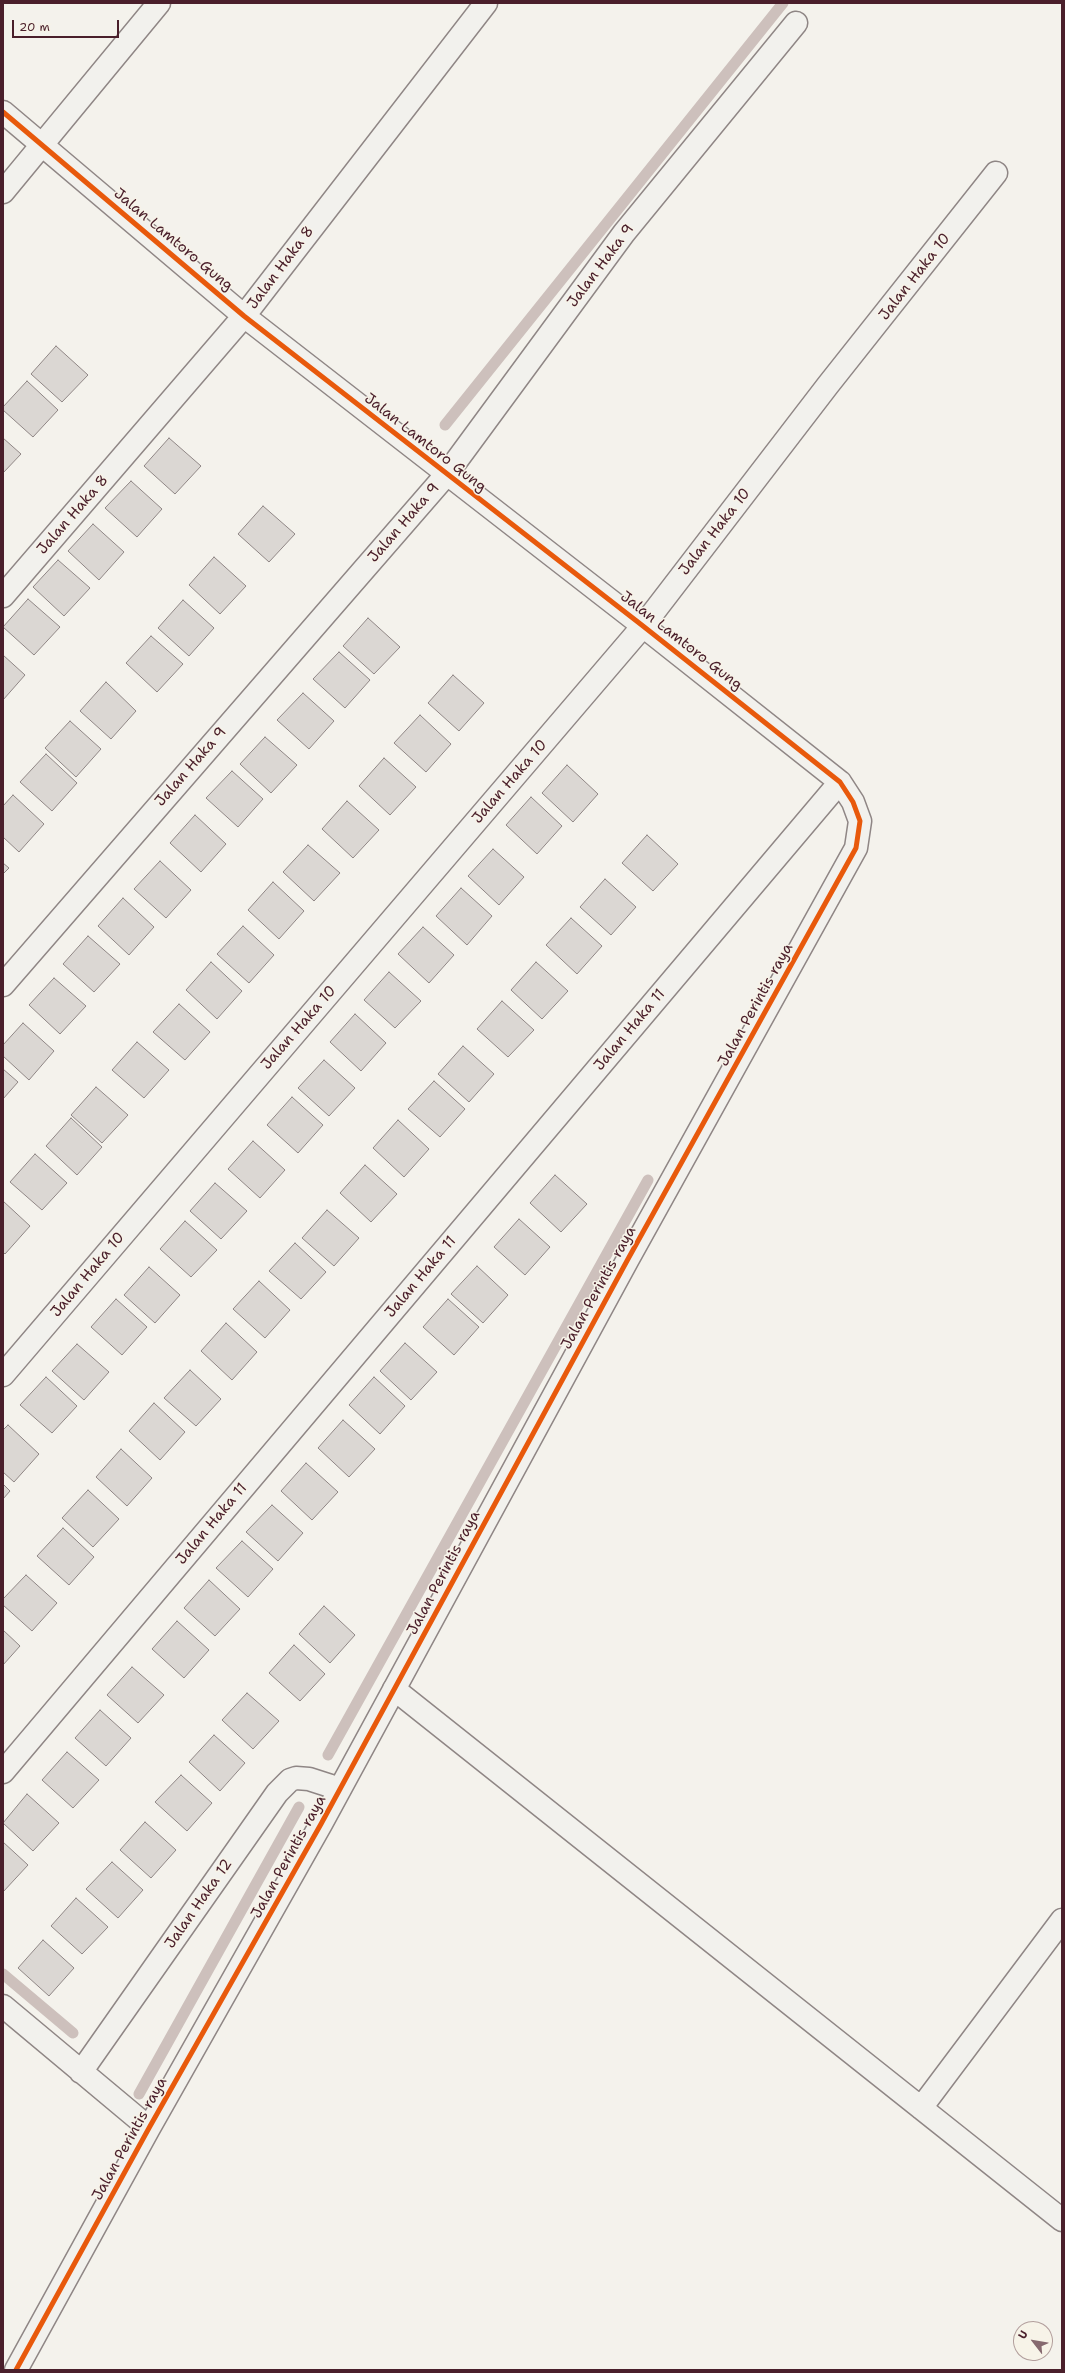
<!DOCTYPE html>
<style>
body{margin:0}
#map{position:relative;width:1065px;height:2373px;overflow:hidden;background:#f4f2ec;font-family:"Shantell Sans",sans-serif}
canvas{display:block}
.frame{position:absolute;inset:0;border:4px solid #4a1f2b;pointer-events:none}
.north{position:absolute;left:1013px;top:2321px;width:40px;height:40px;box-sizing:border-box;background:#f7f3e8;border:1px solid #b29e9c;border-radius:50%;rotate:301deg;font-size:11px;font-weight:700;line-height:16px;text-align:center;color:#4a1f2b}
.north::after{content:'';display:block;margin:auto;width:14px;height:18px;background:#86696f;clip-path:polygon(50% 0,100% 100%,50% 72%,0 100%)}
.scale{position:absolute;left:12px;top:20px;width:107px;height:18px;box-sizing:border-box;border:2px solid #4a1f2b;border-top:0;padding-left:5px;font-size:12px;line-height:14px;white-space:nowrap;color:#4a1f2b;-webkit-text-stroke:3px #f7f3e8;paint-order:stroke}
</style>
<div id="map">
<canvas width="1065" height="2373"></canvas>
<div class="frame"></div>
<div class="north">U</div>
<div class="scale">20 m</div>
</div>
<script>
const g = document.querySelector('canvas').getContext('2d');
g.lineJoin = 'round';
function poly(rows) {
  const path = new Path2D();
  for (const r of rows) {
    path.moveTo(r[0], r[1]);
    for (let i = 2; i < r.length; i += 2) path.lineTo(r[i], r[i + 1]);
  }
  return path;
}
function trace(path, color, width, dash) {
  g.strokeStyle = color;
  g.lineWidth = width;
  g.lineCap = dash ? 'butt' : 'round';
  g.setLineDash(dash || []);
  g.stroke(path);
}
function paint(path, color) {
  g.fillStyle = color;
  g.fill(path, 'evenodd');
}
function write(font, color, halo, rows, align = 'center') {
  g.font = font + ' "Shantell Sans",sans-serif';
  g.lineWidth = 3;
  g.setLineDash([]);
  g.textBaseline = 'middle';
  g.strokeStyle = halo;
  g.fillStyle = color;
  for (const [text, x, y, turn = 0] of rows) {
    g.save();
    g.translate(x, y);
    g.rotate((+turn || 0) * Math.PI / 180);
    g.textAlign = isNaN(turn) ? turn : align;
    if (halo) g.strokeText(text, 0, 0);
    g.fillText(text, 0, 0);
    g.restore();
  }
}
const stream = poly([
 [445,425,783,3],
 [328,1755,648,1180],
 [3,1974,73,2033],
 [139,2094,299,1807]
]);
const building = poly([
 [56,346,88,375,62,402,31,374,56,346],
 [27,381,58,410,33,437,3,410,3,407,27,381],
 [3,438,21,454,3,473,3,438],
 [169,438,201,466,175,494,144,466,169,438],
 [131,481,162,509,137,537,105,508,131,481],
 [263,506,295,534,269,562,238,534,263,506],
 [93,524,124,552,99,580,68,551,93,524],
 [214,557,246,586,220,614,189,585,214,557],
 [58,560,90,588,64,616,33,587,58,560],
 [28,599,60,627,34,655,3,627,28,599],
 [183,600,214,628,189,656,158,628,183,600],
 [368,618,400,647,374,674,343,646,368,618],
 [151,636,183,664,157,692,126,663,151,636],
 [339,652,370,680,345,708,313,679,339,652],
 [3,655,25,675,3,700,3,655],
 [453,675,484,703,459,731,428,703,453,675],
 [106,682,136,711,111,739,80,711,106,682],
 [303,693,334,721,309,749,277,720,303,693],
 [420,715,451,744,426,772,394,743,420,715],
 [70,721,101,749,76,777,45,748,70,721],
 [265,737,297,765,271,793,240,764,265,737],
 [46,754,77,783,52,811,20,782,46,754],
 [384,758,416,787,390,815,359,786,384,758],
 [567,765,598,794,573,822,542,793,567,765],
 [232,771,263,799,238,827,206,798,232,771],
 [13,795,44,824,19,852,3,837,3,806,13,795],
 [531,797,562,826,537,854,506,825,531,797],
 [347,801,379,830,353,858,322,829,347,801],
 [195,815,226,844,201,872,170,843,195,815],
 [647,835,678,864,653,891,622,863,647,835],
 [308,845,340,873,314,901,283,872,308,845],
 [493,849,524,877,499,905,468,876,493,849],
 [160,861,191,890,166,918,134,889,160,861],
 [3,863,9,868,3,874,3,863],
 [605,879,636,907,611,935,580,907,605,879],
 [273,882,304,911,279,939,248,910,273,882],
 [461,888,492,916,467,945,436,916,461,888],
 [123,898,154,927,129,955,98,926,123,898],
 [571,918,602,946,577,974,546,945,571,918],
 [243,926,274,955,249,983,217,954,243,926],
 [423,927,454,955,429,983,398,954,423,927],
 [88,936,120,964,94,992,63,964,88,936],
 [211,962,242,991,217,1019,186,990,211,962],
 [536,962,568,991,542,1019,511,990,536,962],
 [389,972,421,1001,395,1028,364,1000,389,972],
 [54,978,86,1006,60,1034,29,1005,54,978],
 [502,1001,534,1030,508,1057,477,1029,502,1001],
 [179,1004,210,1032,185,1060,153,1032,179,1004],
 [355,1014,386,1043,361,1071,330,1042,355,1014],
 [23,1023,54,1051,29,1080,3,1056,3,1045,23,1023],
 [137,1042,169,1070,144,1098,112,1070,137,1042],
 [463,1046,494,1074,469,1102,438,1074,463,1046],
 [324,1060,355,1088,329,1116,298,1088,324,1060],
 [3,1069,18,1082,3,1099,3,1069],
 [434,1081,465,1109,440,1137,408,1109,434,1081],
 [96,1087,128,1115,102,1143,71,1115,96,1087],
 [292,1097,323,1125,298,1153,267,1125,292,1097],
 [71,1118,102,1147,77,1175,46,1146,71,1118],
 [398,1120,429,1149,404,1177,373,1148,398,1120],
 [253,1141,285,1170,260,1198,228,1169,253,1141],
 [35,1154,67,1183,42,1210,10,1182,35,1154],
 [365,1165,397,1194,371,1222,340,1193,365,1165],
 [555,1175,587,1204,561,1232,530,1203,555,1175],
 [215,1183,247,1211,221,1239,190,1211,215,1183],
 [3,1201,30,1226,5,1254,3,1252,3,1201],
 [327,1210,359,1238,334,1266,302,1238,327,1210],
 [519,1219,550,1247,525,1275,494,1247,519,1219],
 [185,1221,217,1250,191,1277,160,1249,185,1221],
 [295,1243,326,1272,301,1299,269,1271,295,1243],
 [477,1266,508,1295,483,1323,451,1294,477,1266],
 [149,1267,180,1295,155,1323,124,1295,149,1267],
 [259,1281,290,1310,265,1338,233,1309,259,1281],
 [116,1299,147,1327,122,1355,91,1327,116,1299],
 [448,1299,479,1327,454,1355,423,1327,448,1299],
 [226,1323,257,1352,232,1380,201,1351,226,1323],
 [405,1343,437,1372,411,1400,380,1371,405,1343],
 [77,1344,109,1372,84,1400,52,1371,77,1344],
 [190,1370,221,1399,196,1426,164,1398,190,1370],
 [46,1377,77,1406,52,1433,20,1405,46,1377],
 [374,1377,405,1406,380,1434,349,1405,374,1377],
 [154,1403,185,1432,160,1460,129,1431,154,1403],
 [343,1420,375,1449,349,1477,318,1448,343,1420],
 [8,1425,39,1454,14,1482,3,1472,3,1430,8,1425],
 [121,1449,152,1478,127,1506,96,1477,121,1449],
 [306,1463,338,1492,312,1520,281,1491,306,1463],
 [3,1484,10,1491,3,1499,3,1484],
 [88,1490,119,1519,93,1547,62,1518,88,1490],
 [272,1505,303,1533,278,1561,246,1532,272,1505],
 [63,1528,94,1557,69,1585,37,1556,63,1528],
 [242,1541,273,1569,248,1597,216,1568,242,1541],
 [26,1575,57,1603,32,1631,3,1605,3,1599,26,1575],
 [209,1580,240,1609,215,1636,184,1608,209,1580],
 [324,1606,355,1635,330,1663,299,1634,324,1606],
 [177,1621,209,1650,184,1678,152,1649,177,1621],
 [3,1630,20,1646,3,1665,3,1630],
 [294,1645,325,1674,300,1701,269,1673,294,1645],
 [132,1667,164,1695,138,1723,107,1695,132,1667],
 [247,1693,279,1721,253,1749,222,1720,247,1693],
 [100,1710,131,1738,106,1766,75,1738,100,1710],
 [214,1735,245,1763,220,1791,189,1762,214,1735],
 [67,1752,99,1780,73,1808,42,1780,67,1752],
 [181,1775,212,1803,187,1831,155,1802,181,1775],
 [27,1794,59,1823,33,1851,3,1823,27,1794],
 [145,1822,176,1850,151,1878,120,1850,145,1822],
 [3,1842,28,1865,3,1892,3,1842],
 [112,1862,143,1890,118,1918,86,1889,112,1862],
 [76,1898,108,1927,82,1954,51,1926,76,1898],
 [43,1940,74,1968,49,1996,18,1968,43,1940]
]);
const minor = poly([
 [3,112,244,316,643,626,840,782,853,802,860,821,856,848,628,1259,321,1824,149,2128,16,2370],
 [3,192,159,3],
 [3,596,244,316,486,3],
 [3,985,446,475,624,233,796,23],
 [3,1375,643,626,828,385,996,173],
 [394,1689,1062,2220],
 [3,1772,840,782],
 [3,2006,149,2128],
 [81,2072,277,1793,290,1780,296,1778,309,1779,340,1789],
 [921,2108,1062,1920]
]);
const cycleway = poly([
 [3,112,244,316,643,626,840,782,853,802,860,821,856,848,628,1259,321,1824,149,2128,16,2370]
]);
const streetNames = [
 ["Jalan Lamtoro Gung",173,240,40],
 ["Jalan Haka 9",601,266,-53],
 ["Jalan Haka 8",281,268,-53],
 ["Jalan Haka 10",915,277,-52],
 ["Jalan Lamtoro Gung",425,443,38],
 ["Jalan Haka 8",73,515,-49],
 ["Jalan Haka 9",404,523,-49],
 ["Jalan Haka 10",715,532,-52],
 ["Jalan Lamtoro Gung",681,641,38],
 ["Jalan Haka 9",191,767,-49],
 ["Jalan Haka 10",510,782,-49],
 ["Jalan Perintis raya",756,1005,-61],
 ["Jalan Haka 10",299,1028,-49],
 ["Jalan Haka 11",630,1030,-50],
 ["Jalan Haka 10",88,1275,-50],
 ["Jalan Haka 11",421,1277,-50],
 ["Jalan Perintis raya",599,1288,-61],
 ["Jalan Haka 11",212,1524,-50],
 ["Jalan Perintis raya",444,1573,-62],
 ["Jalan Perintis raya",289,1857,-61],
 ["Jalan Haka 12",199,1904,-55],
 ["Jalan Perintis raya",130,2139,-61]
];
trace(stream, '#cdc0bc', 11);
paint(building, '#dbd7d3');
trace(building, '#8f8685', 1);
trace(minor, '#8f8685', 25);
trace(minor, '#f2f1ed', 22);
trace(cycleway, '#e8590c', 5);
write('15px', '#4a1f2b', '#f7f3e8', streetNames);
</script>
